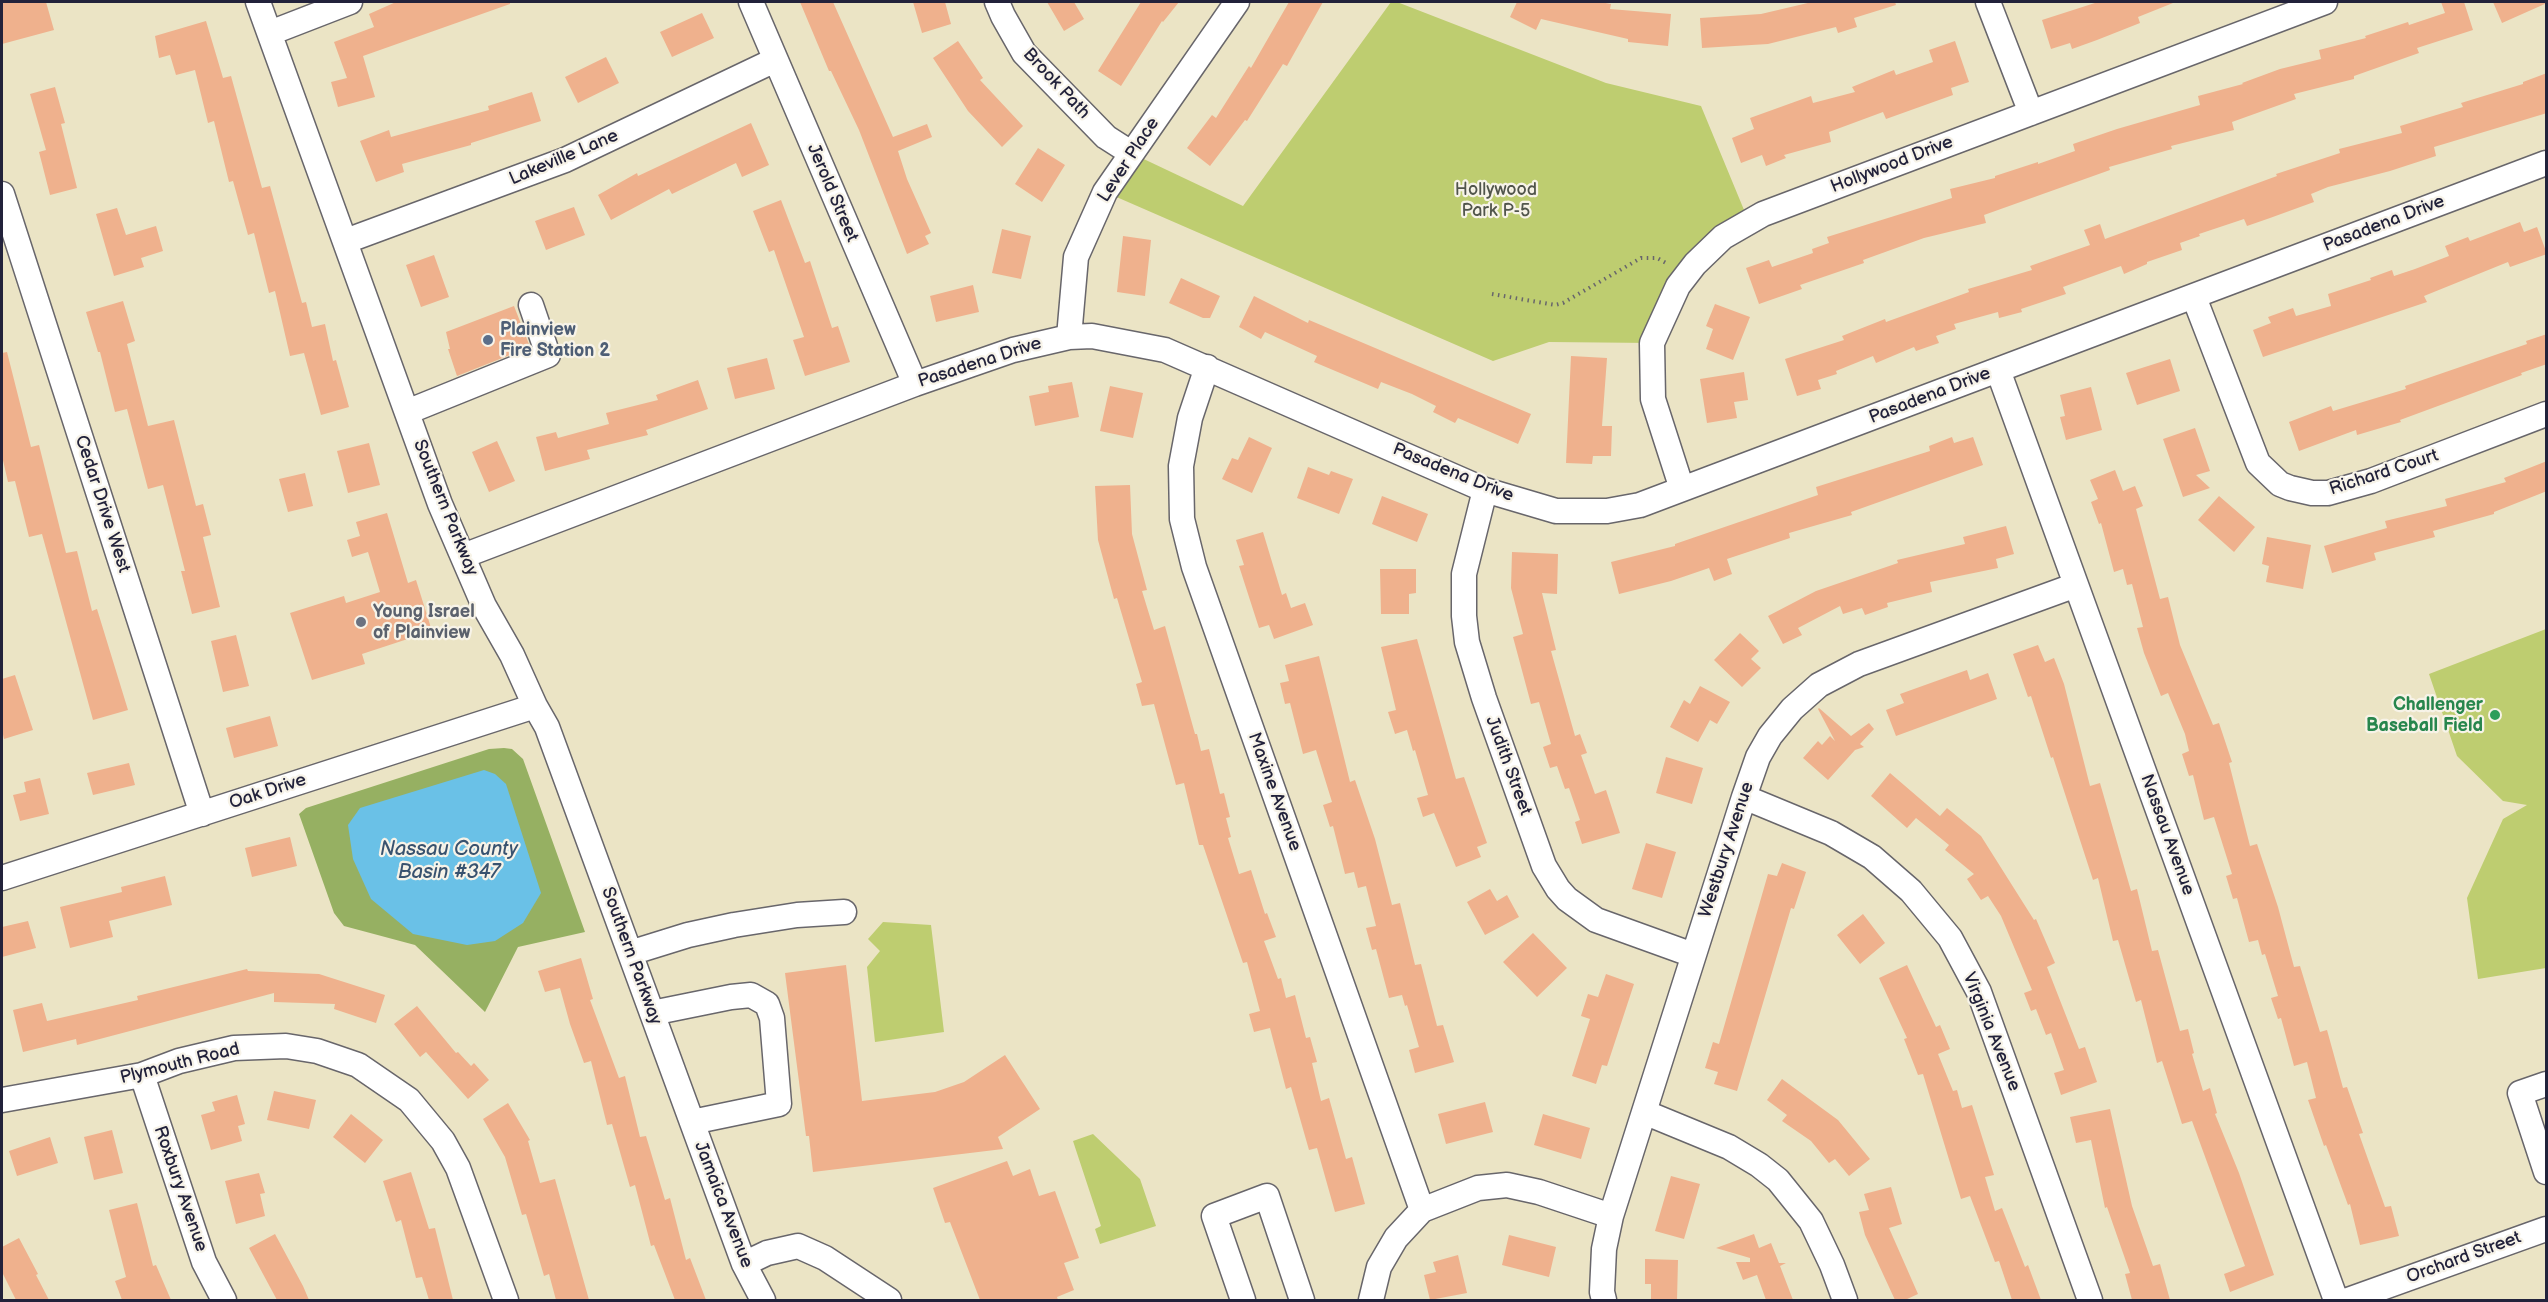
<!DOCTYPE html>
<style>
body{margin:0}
#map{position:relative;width:2548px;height:1302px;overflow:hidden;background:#ebe4c5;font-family:"Balsamiq Sans",sans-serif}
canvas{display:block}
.frame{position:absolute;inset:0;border:3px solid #22223b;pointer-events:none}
</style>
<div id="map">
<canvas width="2548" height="1302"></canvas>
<div class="frame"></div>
</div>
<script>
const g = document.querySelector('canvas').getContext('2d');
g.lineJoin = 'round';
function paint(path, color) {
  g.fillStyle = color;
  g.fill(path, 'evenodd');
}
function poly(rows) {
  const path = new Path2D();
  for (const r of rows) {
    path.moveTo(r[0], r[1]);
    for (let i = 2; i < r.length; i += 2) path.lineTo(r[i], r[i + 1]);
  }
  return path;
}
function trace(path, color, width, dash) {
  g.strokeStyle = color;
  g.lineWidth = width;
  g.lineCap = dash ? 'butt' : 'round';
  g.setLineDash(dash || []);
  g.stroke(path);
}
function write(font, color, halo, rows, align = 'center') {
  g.font = font + ' "Balsamiq Sans",sans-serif';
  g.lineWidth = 4.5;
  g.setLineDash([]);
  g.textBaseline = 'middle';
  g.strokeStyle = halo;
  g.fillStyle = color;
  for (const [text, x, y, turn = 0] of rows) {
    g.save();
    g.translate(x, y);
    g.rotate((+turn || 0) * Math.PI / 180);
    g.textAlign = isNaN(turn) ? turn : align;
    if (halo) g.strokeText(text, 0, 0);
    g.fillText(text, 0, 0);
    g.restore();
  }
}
const green = poly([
 [1391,2,1397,2,1606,83,1701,106,1749,222,1723,237,1652,343,1549,342,1493,361,1105,192,1131,153,1243,206],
 [2546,629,2546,968,2478,979,2467,898,2503,819,2527,805,2503,801,2457,756,2429,674],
 [883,922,931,925,944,1032,875,1042,867,967,880,951,868,939],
 [1093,1134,1140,1179,1156,1226,1100,1244,1095,1229,1101,1226,1073,1141]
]);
const forest = poly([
 [504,748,512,749,523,759,585,932,518,947,485,1012,415,945,344,926,334,913,299,814,306,808,489,749]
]);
const water = poly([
 [484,770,495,774,506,784,541,893,523,923,495,941,467,945,413,934,371,899,353,859,348,825,360,808]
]);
const building = poly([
 [2,2,46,2,54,30,2,44],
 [396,2,510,2,510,4,363,56,375,97,338,107,331,82,347,78,334,42,374,27,369,14],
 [800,2,833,2,893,137,927,124,932,137,898,151,907,179,931,233,925,236,929,244,907,254,859,130,831,71,829,71],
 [913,2,945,2,951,24,922,33],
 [1047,2,1074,2,1084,19,1064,31],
 [1141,2,1179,2,1163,22,1162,21,1121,86,1098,71],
 [1289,2,1323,2,1287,66,1283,64,1247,121,1245,120,1210,166,1187,148,1212,115,1216,118,1249,66,1251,68],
 [1517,2,1600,2,1611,4,1610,9,1671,14,1668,46,1628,42,1628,39,1541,19,1536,30,1510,17],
 [1812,2,1895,2,1896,5,1854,18,1857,27,1838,33,1836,27,1768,44,1702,48,1700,18,1761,14],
 [2098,2,2173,2,2173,3,2138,17,2140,23,2097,40,2072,49,2070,43,2051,49,2042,20],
 [2441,2,2464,2,2473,30,2417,48,2419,53,2354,76,2354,79,2294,94,2296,99,2232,122,2234,130,2171,146,2172,149,2109,167,2110,170,1984,215,1986,223,1924,238,1863,260,1864,263,1800,285,1802,289,1759,304,1746,268,1769,260,1772,267,1813,253,1812,249,1829,243,1827,237,1952,198,1950,189,1995,178,1995,176,2038,162,2038,164,2075,151,2073,144,2117,129,2200,105,2198,96,2243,84,2242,83,2280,69,2321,59,2319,50,2366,38,2365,36,2408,22,2409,25,2445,13],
 [2493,2,2547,2,2547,3,2502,23],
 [702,13,714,38,672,57,660,32],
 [206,21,223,78,231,76,262,188,270,186,302,303,306,302,312,327,325,324,333,361,336,360,349,407,321,415,304,353,290,356,275,291,269,293,254,233,248,235,233,181,229,182,214,121,208,123,195,70,176,75,170,55,159,58,155,36],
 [958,41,983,78,980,80,1023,126,1002,147,968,111,933,58],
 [1955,41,1969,82,1951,88,1953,95,1886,119,1883,112,1829,132,1831,142,1784,155,1786,158,1766,166,1762,155,1741,163,1732,138,1754,129,1750,118,1811,96,1813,103,1855,92,1852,87,1894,70,1896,75,1933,62,1929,50],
 [606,57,619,83,578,103,565,77],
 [2547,73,2547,113,2434,147,2436,156,2390,171,2328,187,2311,194,2314,202,2270,218,2247,226,2244,219,2199,234,2200,236,2180,243,2182,250,2147,262,2147,264,2124,274,2121,266,2063,287,2066,294,2021,309,2022,312,1999,318,1998,312,1954,324,1956,329,1936,336,1939,343,1916,351,1914,347,1876,363,1873,356,1836,371,1837,374,1818,380,1821,389,1797,396,1785,359,1844,340,1842,336,1885,319,1886,322,1969,292,1968,289,2032,270,2030,266,2090,245,2084,230,2100,224,2105,239,2277,176,2276,174,2340,153,2339,149,2402,133,2400,126,2463,107,2461,103,2523,84,2523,82],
 [55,87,65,123,61,124,77,188,50,195,39,152,46,150,30,94],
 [532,92,541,121,471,143,471,145,402,164,404,172,376,182,360,141,389,130,391,137,489,110,488,106],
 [751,123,769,165,742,177,736,163,672,194,669,189,611,220,598,195,637,173,638,176],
 [1038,148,1065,165,1042,202,1015,184],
 [781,200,805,263,810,261,832,328,838,326,850,362,805,376,793,340,804,337,774,250,769,252,753,211],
 [574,207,585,235,546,250,535,221],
 [117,208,126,235,156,226,163,251,141,258,144,267,114,276,96,214],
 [2520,222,2524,232,2537,227,2547,254,2510,267,2508,262,2424,296,2427,302,2263,357,2253,330,2271,323,2268,317,2293,308,2296,316,2331,306,2328,294,2371,280,2370,278,2392,270,2394,276,2415,269,2449,256,2445,246,2468,237,2470,241],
 [1002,229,1031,236,1021,279,992,273],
 [1123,236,1151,240,1145,296,1117,292],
 [434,255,449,297,421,307,406,265],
 [1181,278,1220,296,1210,318,1203,318,1169,303],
 [973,285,979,312,936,322,930,296],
 [1254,296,1308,323,1309,320,1531,414,1518,444,1458,418,1455,423,1433,412,1436,406,1412,394,1381,382,1378,389,1314,362,1317,356,1265,332,1261,339,1239,327],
 [123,301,135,341,127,344,148,426,174,420,196,506,203,504,211,535,203,537,220,607,192,614,181,571,185,571,163,485,148,489,127,409,115,412,100,352,98,352,86,312],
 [1715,304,1750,317,1733,360,1706,349,1713,329,1706,326],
 [514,306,530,347,457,376,448,349,450,349,446,332],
 [2547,334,2547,364,2521,373,2522,375,2400,420,2401,422,2357,435,2356,430,2299,451,2289,422,2331,406,2333,411,2406,389,2405,386,2527,344,2526,341],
 [7,352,31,447,39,445,66,553,77,551,92,611,97,609,128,710,93,720,42,534,29,537,15,481,8,482,2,456,2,353],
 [1571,356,1607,358,1602,426,1612,426,1611,456,1593,456,1592,464,1566,463],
 [767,358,775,389,735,399,727,368],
 [2170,359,2180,391,2137,405,2126,373],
 [1744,372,1748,400,1734,402,1737,418,1707,423,1700,379],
 [698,380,708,409,646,430,648,435,587,450,590,459,545,471,536,437,556,432,558,438,609,424,606,413,658,400,656,395],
 [1072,382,1079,417,1035,426,1029,396,1049,392,1048,386],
 [1110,386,1143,393,1133,438,1100,431],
 [2091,387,2102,430,2066,440,2060,417,2065,416,2060,395],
 [2195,428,2210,471,2196,475,2210,488,2183,497,2163,439],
 [1249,437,1272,448,1252,493,1222,479,1232,458,1238,460],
 [1952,437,1954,443,1973,437,1983,465,1851,512,1852,515,1789,533,1790,538,1727,559,1732,574,1714,581,1709,568,1671,581,1619,594,1611,562,1675,546,1675,544,1818,495,1816,487,1930,451,1929,446],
 [497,441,515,481,489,492,472,452],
 [369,443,380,485,348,493,337,451],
 [2547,461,2547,491,2494,512,2494,514,2433,531,2435,537,2374,553,2376,560,2332,573,2324,546,2387,528,2385,521,2447,506,2445,499,2506,482,2504,478],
 [1308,467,1329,475,1331,471,1353,479,1339,514,1297,498],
 [2115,470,2123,491,2135,486,2143,506,2136,509,2160,599,2168,597,2180,645,2213,725,2219,723,2232,762,2229,763,2250,846,2257,844,2278,907,2294,967,2300,966,2320,1032,2327,1030,2343,1088,2347,1087,2363,1133,2359,1134,2385,1207,2391,1206,2399,1236,2360,1245,2350,1204,2348,1205,2326,1145,2324,1146,2308,1100,2316,1098,2307,1062,2294,1066,2281,1018,2278,1019,2271,998,2278,996,2265,954,2262,955,2258,940,2249,942,2237,898,2233,899,2226,876,2232,874,2214,817,2204,820,2193,775,2189,776,2182,754,2189,751,2185,734,2168,693,2161,696,2144,653,2137,628,2143,627,2132,584,2127,585,2123,569,2114,572,2101,523,2099,524,2091,502,2098,499,2090,480],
 [305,473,313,506,288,512,279,479],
 [1130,485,1132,534,1147,590,1142,591,1154,630,1165,626,1195,734,1197,734,1201,751,1209,749,1220,794,1224,793,1230,817,1226,818,1231,837,1228,838,1239,874,1251,870,1265,914,1267,913,1276,937,1264,941,1278,979,1281,978,1286,998,1295,995,1306,1038,1310,1037,1317,1062,1312,1063,1321,1101,1329,1098,1346,1159,1352,1157,1365,1204,1335,1212,1317,1148,1309,1150,1291,1087,1286,1089,1270,1028,1254,1032,1249,1014,1260,1011,1247,962,1243,963,1203,845,1199,845,1184,783,1176,785,1154,704,1142,706,1136,684,1142,682,1117,598,1114,599,1098,540,1095,486],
 [1382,496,1428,514,1417,542,1372,524],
 [2219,496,2255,527,2234,552,2198,520],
 [387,513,408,583,416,580,432,631,362,654,365,664,312,680,290,613,344,596,346,603,380,592,368,552,352,557,347,540,360,536,356,522],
 [2006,526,2014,554,1996,559,1998,568,1930,582,1932,592,1887,603,1888,607,1865,615,1862,608,1843,614,1840,606,1798,628,1802,635,1783,644,1768,616,1816,591,1898,563,1897,560,1965,544,1963,537],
 [1263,532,1282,595,1286,593,1291,608,1305,603,1313,625,1274,639,1269,625,1259,628,1239,566,1244,565,1236,540],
 [2267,537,2311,545,2303,589,2266,582,2269,566,2262,564],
 [1512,552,1558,554,1557,594,1542,593,1556,650,1551,651,1575,736,1580,734,1587,753,1581,755,1595,794,1606,790,1620,833,1582,844,1575,822,1580,820,1569,788,1565,789,1557,766,1550,768,1543,747,1551,744,1539,702,1531,704,1513,637,1523,634,1511,588],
 [1380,569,1416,569,1416,593,1409,594,1409,614,1381,614],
 [1740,633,1759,651,1751,659,1761,668,1742,687,1714,660],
 [236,635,249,686,223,692,211,641],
 [1417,639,1456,779,1464,777,1487,843,1477,847,1481,857,1456,867,1434,813,1423,817,1417,798,1428,795,1415,750,1413,751,1407,730,1395,734,1388,712,1396,710,1381,647],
 [2038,645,2045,662,2054,658,2064,684,2090,786,2100,783,2131,891,2137,889,2152,951,2158,950,2180,1031,2188,1029,2194,1053,2192,1054,2203,1091,2210,1088,2217,1113,2215,1114,2239,1173,2274,1275,2230,1292,2224,1274,2245,1266,2192,1121,2182,1124,2162,1061,2157,1063,2141,1000,2136,1002,2118,940,2113,941,2098,878,2093,880,2053,757,2051,758,2031,696,2028,697,2013,654],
 [1319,656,1350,782,1355,780,1375,839,1392,905,1400,903,1415,965,1421,964,1437,1026,1443,1025,1454,1062,1415,1073,1409,1050,1419,1047,1407,1005,1405,1006,1402,995,1389,998,1376,949,1372,950,1366,928,1376,926,1366,886,1358,888,1354,872,1345,874,1333,826,1330,827,1323,805,1332,802,1316,750,1303,754,1290,703,1285,704,1280,683,1289,681,1285,665],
 [1967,670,1970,680,1988,673,1997,699,1896,736,1886,710,1904,703,1900,694],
 [15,675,33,730,4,739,2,730,2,679],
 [1700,686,1730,702,1717,724,1710,720,1698,742,1670,727,1684,700,1690,704],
 [1819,708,1851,736,1869,723,1874,729,1860,744,1864,747,1855,750,1828,780,1803,758,1818,741,1822,745,1830,736,1835,741,1818,709],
 [270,716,278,746,234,758,226,728],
 [1666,757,1703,768,1692,804,1656,793],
 [129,763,135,785,93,795,87,773],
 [1890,773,1940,816,1947,808,1981,836,2034,920,2036,919,2055,963,2047,967,2079,1049,2085,1047,2097,1082,2061,1095,2054,1073,2064,1070,2051,1033,2046,1035,2036,1009,2031,1011,2024,993,2032,990,2001,916,1988,896,1981,900,1967,879,1974,874,1945,850,1949,845,1916,818,1907,828,1871,796],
 [40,778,49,814,20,821,13,795,26,792,24,782],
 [290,837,297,866,252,877,245,848],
 [1646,843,1676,852,1662,898,1632,889],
 [1782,863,1806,872,1794,909,1791,908,1737,1091,1714,1084,1718,1072,1705,1068,1713,1042,1719,1044,1768,874,1777,876],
 [165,876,172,905,109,921,113,937,70,948,60,907,122,892,121,887],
 [1490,889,1497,901,1507,895,1519,917,1485,935,1467,902],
 [1863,914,1885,943,1860,964,1837,935],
 [28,921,36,948,2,957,2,927],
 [1533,933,1567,968,1537,997,1503,962],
 [581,958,593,999,590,1000,619,1078,625,1076,640,1137,646,1136,665,1200,670,1198,686,1260,690,1258,706,1300,675,1300,654,1245,651,1246,635,1185,630,1187,612,1124,607,1125,591,1061,584,1063,570,1024,560,988,545,992,538,971],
 [846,965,862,1101,935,1092,964,1082,1005,1055,1040,1109,998,1137,1003,1149,813,1172,809,1136,806,1136,785,973],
 [1907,965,1936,1027,1940,1025,1950,1049,1938,1054,1953,1091,1957,1090,1962,1108,1972,1105,1994,1175,1985,1177,1995,1211,2002,1208,2025,1267,2028,1265,2041,1300,2012,1300,1999,1261,1995,1262,1970,1196,1961,1199,1923,1074,1918,1075,1904,1039,1907,1038,1879,978],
 [247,969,248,971,319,974,385,995,376,1023,334,1009,335,1004,274,1002,274,993,77,1045,76,1039,23,1052,13,1010,42,1003,47,1021,138,1000,137,996],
 [1606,974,1634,984,1607,1066,1602,1065,1596,1084,1572,1076,1590,1019,1581,1016,1588,994,1598,997],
 [417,1006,456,1053,458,1052,471,1066,474,1063,489,1080,468,1099,426,1052,420,1057,394,1024],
 [1782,1079,1838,1120,1870,1159,1849,1176,1835,1159,1829,1163,1811,1141,1782,1121,1787,1115,1767,1100],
 [274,1091,316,1100,309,1129,267,1120],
 [237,1095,245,1124,238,1126,242,1141,211,1150,201,1115,215,1111,212,1102],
 [1485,1102,1493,1132,1446,1144,1438,1114],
 [508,1103,530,1140,528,1141,540,1183,555,1179,589,1300,556,1300,549,1274,544,1276,526,1214,522,1215,505,1157,483,1119],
 [2110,1109,2132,1206,2153,1266,2160,1264,2170,1300,2132,1300,2125,1274,2130,1273,2107,1207,2105,1208,2091,1140,2076,1143,2070,1117],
 [351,1114,383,1140,365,1163,333,1137],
 [1543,1114,1590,1128,1581,1159,1534,1145],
 [112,1130,123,1173,94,1180,84,1137],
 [50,1137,58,1163,17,1176,9,1151],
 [1007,1161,1013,1176,1030,1169,1039,1196,1055,1191,1079,1258,1064,1263,1074,1290,1057,1297,1058,1300,980,1300,950,1222,945,1223,933,1188],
 [411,1172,429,1229,435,1228,453,1300,429,1300,422,1277,416,1278,401,1220,396,1222,383,1181],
 [259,1173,265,1193,260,1194,265,1216,236,1224,225,1181],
 [1671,1176,1700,1184,1684,1239,1655,1231],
 [1891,1187,1902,1224,1889,1228,1918,1294,1905,1300,1895,1300,1865,1235,1859,1212,1869,1210,1864,1194],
 [137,1203,153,1266,156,1265,171,1300,122,1300,115,1281,126,1277,109,1210],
 [275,1234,303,1286,309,1300,277,1300,249,1248],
 [1754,1234,1759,1248,1771,1243,1779,1263,1786,1263,1780,1266,1793,1300,1766,1300,1757,1275,1743,1280,1736,1262,1750,1262,1750,1258,1716,1248],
 [1509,1235,1556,1247,1549,1277,1502,1265],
 [19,1238,38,1274,36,1275,49,1300,16,1300,2,1272,2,1247],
 [1458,1255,1467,1293,1430,1300,1424,1275,1436,1272,1433,1262],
 [1645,1259,1678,1260,1677,1300,1651,1300,1651,1284,1645,1284]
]);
const path = poly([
 [1492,294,1555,305,1563,303,1641,258,1657,258,1668,264]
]);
const minor = poly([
 [258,2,440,504,484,606,512,655,535,706,547,727,744,1264,763,1300],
 [751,2,915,384],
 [997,2,1003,16,1024,53,1106,137,1131,153],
 [1988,2,2031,113],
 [270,33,350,2],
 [2,194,202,814],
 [346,241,565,160,775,60],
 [2194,297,2258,463,2280,484,2290,488,2312,493,2328,493,2371,481,2546,414],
 [1069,337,1076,257,1105,192,1237,2],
 [1207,367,1190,418,1181,466,1182,519,1194,567,1422,1210],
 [1998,370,2336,1300],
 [407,412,548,355,531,305],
 [1682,489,1653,399,1652,343,1678,286,1695,264,1723,237,1763,214,2325,2],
 [1485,490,1464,574,1464,616,1467,642,1484,698,1544,866,1558,889,1567,899,1596,920,1693,955],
 [463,556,915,384,1013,350,1069,337,1092,336,1165,350,1485,490,1556,511,1607,511,1640,505,2546,163],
 [1744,797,1831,833,1872,857,1911,891,1950,938,1979,992,2090,1300],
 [2,878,535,706],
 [630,953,688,935,734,925,797,915,844,912],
 [652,1013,731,997,751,995,767,1004,772,1018,779,1104,692,1122],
 [142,1075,204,1262,224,1300],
 [2546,1084,2520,1093,2546,1172],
 [2,1100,142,1075,179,1061,234,1048,286,1046,317,1051,358,1065,409,1100,443,1141,458,1168,506,1300],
 [1644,1112,1729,1147,1759,1165,1778,1180,1811,1221,1832,1265,1845,1300],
 [744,1264,767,1253,798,1246,825,1258,889,1300],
 [1243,1300,1214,1216,1267,1196,1302,1300],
 [1371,1300,1379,1267,1396,1238,1422,1210,1478,1188,1507,1185,1539,1192,1611,1216],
 [1604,1300,1602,1292,1604,1249,1611,1216,1744,797,1758,757,1770,736,1792,709,1819,685,1859,664,2076,585],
 [2348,1300,2546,1229]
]);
const markers = [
 [488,340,6,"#5c6f8a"],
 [361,622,6,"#6b7280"],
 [2495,715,6,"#2e9e5b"]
];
const streetNames = [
 ["Brook Path",1056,84,47],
 ["Lakeville Lane",564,158,-23],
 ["Lever Place",1129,160,-57],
 ["Hollywood Drive",1892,165,-21],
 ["Jerold Street",832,193,67],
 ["Pasadena Drive",2384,224,-21],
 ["Pasadena Drive",980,363,-18],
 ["Pasadena Drive",1930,396,-21],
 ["Pasadena Drive",1453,473,22],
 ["Richard Court",2384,473,-18],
 ["Cedar Drive West",102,504,72],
 ["Southern Parkway",445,508,68],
 ["Judith Street",1508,766,70],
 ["Oak Drive",268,792,-18],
 ["Maxine Avenue",1274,792,70],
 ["Nassau Avenue",2167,835,70],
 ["Westbury Avenue",1727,850,-72],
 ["Southern Parkway",631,956,70],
 ["Virginia Avenue",1991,1032,68],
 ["Plymouth Road",180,1064,-14],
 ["Roxbury Avenue",180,1189,71],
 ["Jamaica Avenue",723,1205,69],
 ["Orchard Street",2464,1258,-20]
];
const parkNames = [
 ["Hollywood",1496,190],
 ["Park P-5",1496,211]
];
const serviceNames = [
 ["Plainview",500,330],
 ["Fire Station 2",500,351]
];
const worshipNames = [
 ["Young Israel",373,612],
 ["of Plainview",373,633]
];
const leisureNames = [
 ["Challenger",2483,705],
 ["Baseball Field",2483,726]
];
const waterNames = [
 ["Nassau County",449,850],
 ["Basin #347",449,873]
];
paint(green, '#becd70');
paint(forest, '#96b062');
paint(water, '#6ac1e7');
paint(building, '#efb18d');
trace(minor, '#68666b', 27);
trace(path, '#68666b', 4, [1.5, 4.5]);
trace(minor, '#fff', 24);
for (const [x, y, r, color] of markers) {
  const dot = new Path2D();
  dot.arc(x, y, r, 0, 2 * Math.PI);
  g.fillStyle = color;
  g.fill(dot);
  trace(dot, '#f7f3e8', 2);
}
write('18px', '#22223b', '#f7f3e8', streetNames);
write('18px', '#51554b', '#f7f3e8', parkNames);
write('bold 18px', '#4e5e75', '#f7f3e8', serviceNames, 'left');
write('bold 18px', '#5b616d', '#f7f3e8', worshipNames, 'left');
write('bold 18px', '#27864d', '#f7f3e8', leisureNames, 'right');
write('italic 20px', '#38526f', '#f7f3e8', waterNames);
</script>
